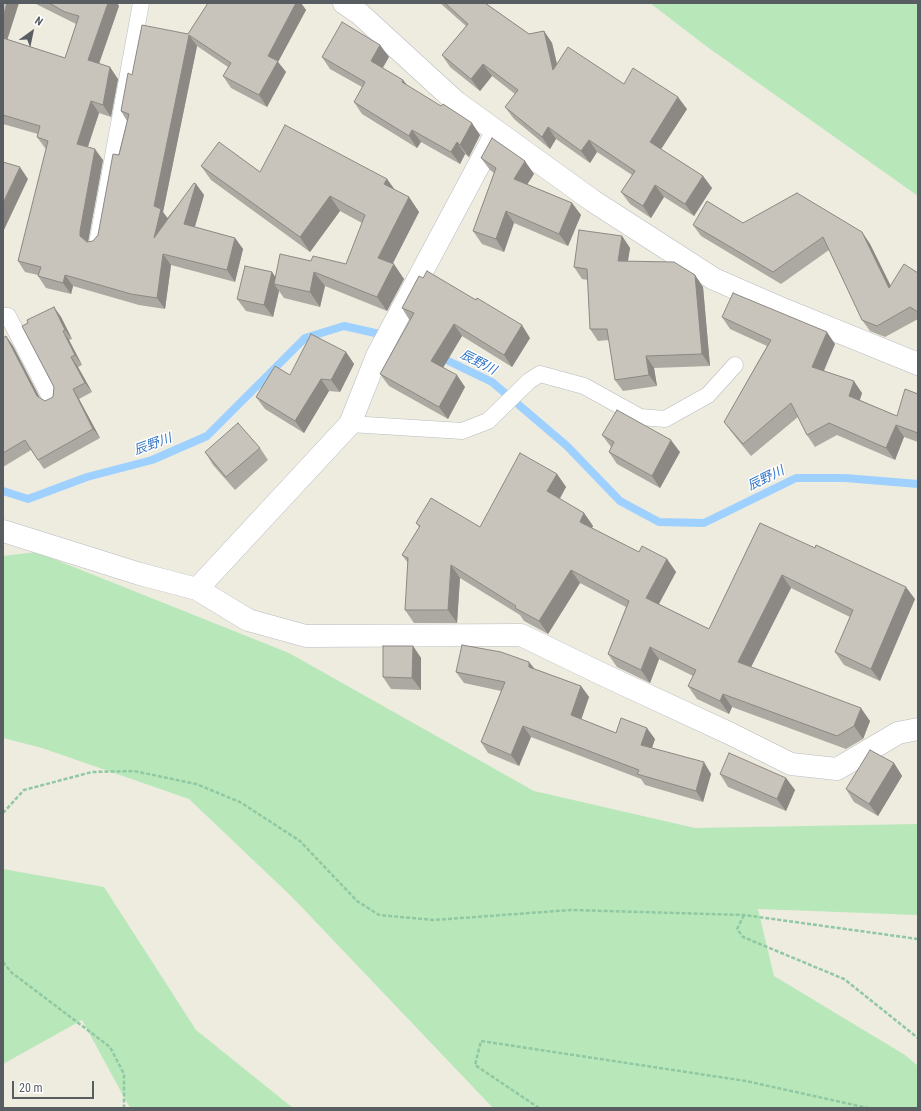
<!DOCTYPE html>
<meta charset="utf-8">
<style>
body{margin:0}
#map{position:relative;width:921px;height:1111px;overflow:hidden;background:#eeebdf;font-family:"Roboto Condensed",sans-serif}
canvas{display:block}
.frame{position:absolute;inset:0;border:4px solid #585d62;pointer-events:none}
.north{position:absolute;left:12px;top:12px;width:40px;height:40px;-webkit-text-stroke:3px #fff;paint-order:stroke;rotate:33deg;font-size:11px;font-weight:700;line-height:16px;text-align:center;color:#585d62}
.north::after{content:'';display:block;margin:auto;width:14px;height:18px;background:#585d62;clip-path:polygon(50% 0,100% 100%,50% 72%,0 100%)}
.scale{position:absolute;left:12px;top:1081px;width:82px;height:18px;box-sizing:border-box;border:2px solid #585d62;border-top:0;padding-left:5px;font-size:12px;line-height:14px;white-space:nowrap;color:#585d62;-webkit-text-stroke:3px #fff;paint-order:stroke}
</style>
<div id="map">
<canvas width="921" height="1111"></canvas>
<div class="frame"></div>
<div class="north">N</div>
<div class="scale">20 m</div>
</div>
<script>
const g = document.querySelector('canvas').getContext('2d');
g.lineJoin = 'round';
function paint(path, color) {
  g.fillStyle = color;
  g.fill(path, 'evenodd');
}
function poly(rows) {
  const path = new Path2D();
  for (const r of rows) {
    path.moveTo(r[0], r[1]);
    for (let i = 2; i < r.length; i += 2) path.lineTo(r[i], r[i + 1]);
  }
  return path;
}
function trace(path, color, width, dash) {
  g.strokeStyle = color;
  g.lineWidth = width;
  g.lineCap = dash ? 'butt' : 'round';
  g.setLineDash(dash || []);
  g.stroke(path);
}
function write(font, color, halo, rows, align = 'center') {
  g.font = font + ' "Roboto Condensed","Noto Sans JP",sans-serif';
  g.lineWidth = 3;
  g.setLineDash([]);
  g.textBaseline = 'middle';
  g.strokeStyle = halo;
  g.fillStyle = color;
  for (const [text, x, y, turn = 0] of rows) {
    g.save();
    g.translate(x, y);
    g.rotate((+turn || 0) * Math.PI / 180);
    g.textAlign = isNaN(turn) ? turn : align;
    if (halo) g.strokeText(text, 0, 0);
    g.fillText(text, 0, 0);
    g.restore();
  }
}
const green = poly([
 [650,3,918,3,918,196,706,46],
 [36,552,289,653,534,791,695,828,918,824,918,915,758,909,774,976,905,1055,918,1066,918,1108,493,1108,292,897,189,799,42,748,3,738,3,556],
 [3,869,104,887,196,1030,293,1108,130,1108,82,1020,3,1064]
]);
const stream = poly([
 [438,356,492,382,567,446,620,501,659,522,704,523,796,478,845,478,918,484],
 [3,491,28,499,87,477,152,460,207,436,305,338,344,326,402,339,409,343]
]);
const path = poly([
 [3,813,24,790,92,772,134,771,196,784,240,802,300,841,357,901,379,915,434,920,571,910,744,915,918,939],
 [744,915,737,929,743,937,844,979,918,1038],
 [3,962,11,972,110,1047,124,1074,124,1108],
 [539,1108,475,1065,481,1041,746,1081,868,1108]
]);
const service = poly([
 [97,244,141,3],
 [3,316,8,316,52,401],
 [350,424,462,431,488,421,529,381,540,374,584,386,640,417,665,419,708,395,735,365]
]);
const minor = poly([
 [344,3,360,14,456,102,593,201,714,279,785,310,918,364],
 [3,531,140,574,197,589,248,620,306,636,521,635,608,677,731,734,791,764,837,769,898,733,918,729],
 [197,589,350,424,377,356,496,133]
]);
const wall = poly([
 [3,3,7,39,65,58,76,24,34,3,117,3,119,6,99,64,118,79,111,117,99,113,88,147,103,160,88,242,93,241,98,235,127,121,121,111,132,75,188,34,208,3,301,3,306,10,278,62,286,72,267,107,231,88,223,76,228,67,197,46,163,212,167,218,196,184,204,195,195,227,235,238,243,249,235,282,171,265,165,309,139,305,73,286,71,294,46,288,38,276,38,275,25,272,18,261,46,149,45,148,37,137,38,134,3,124],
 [440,3,485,3,529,34,544,31,552,43,557,64,624,84,687,109,661,149,703,176,712,188,694,216,664,197,651,218,630,204,621,192,632,175,597,152,590,163,556,139,550,149,514,119,505,107,515,94,492,76,480,91,450,67,442,55,466,26],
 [380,45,389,57,383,68,403,80,408,86,480,135,469,157,465,154,460,164,421,142,417,148,362,114,354,102,362,87,330,69,322,57],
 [481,158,534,174,527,184,572,203,581,215,568,246,514,223,504,252,482,244,473,231,494,173,490,170],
 [201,166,260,172,387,179,395,190,409,197,419,212,392,264,404,279,387,311,325,286,320,307,284,298,279,291,273,317,246,311,237,299,272,272,275,277,346,264,362,223,340,211,310,252,211,180],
 [743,223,862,232,870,244,891,286,918,273,918,319,885,337,870,331,862,320,829,250,781,284,701,236,693,225],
 [622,236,630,248,628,261,695,275,703,287,710,366,654,368,657,386,623,391,615,380,609,340,598,341,590,329,588,280,582,279,574,267],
 [54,307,61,317,72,339,69,340,82,365,78,367,92,392,79,399,100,438,44,469,31,450,3,467,3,338,6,336,13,346,40,398,45,401,53,397,54,387],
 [402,308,530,338,512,367,462,336,443,367,465,387,448,419,389,386,380,374,410,321],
 [722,317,835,344,824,371,862,393,860,400,897,416,918,394,918,442,904,437,895,460,837,435,815,447,807,435,798,417,751,456,733,434,724,422,767,346,730,329],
 [346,352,354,364,340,392,329,391,304,433,265,409,256,397,290,375],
 [602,435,680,452,660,488,617,464,609,452,611,447],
 [260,448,268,460,235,490,213,465,205,452],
 [557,474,566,487,560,499,584,513,593,526,592,528,639,552,667,559,676,572,659,604,709,629,760,523,915,599,880,681,844,665,835,652,850,617,791,588,751,667,870,721,863,739,846,749,732,707,729,714,697,699,688,686,693,676,659,659,650,683,617,667,608,654,626,607,580,583,548,634,524,621,520,615,460,578,457,623,414,623,405,610,408,563,402,555,419,527,416,523,480,527],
 [413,646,421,658,421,690,391,689,383,677],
 [529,662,535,669,581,686,589,697,581,719,616,733,655,739,652,748,711,774,703,802,645,785,641,779,531,737,519,766,488,753,481,742,501,691,464,683,456,672],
 [894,763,902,776,878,816,854,802,846,789],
 [720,774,786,778,795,790,786,811,728,787]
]);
const shadedWall = poly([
 [7,3,19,3,5,47,3,45,3,17],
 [108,3,117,3,119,6,96,72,88,60],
 [296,3,301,3,306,10,278,62,286,72,267,107,259,95,268,56],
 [544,31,552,43,561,82,553,70],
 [189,35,197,46,163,212,169,220,154,238,154,206],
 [380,45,389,57,379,73,371,61],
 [483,64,492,76,480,91,471,79],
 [110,67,118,79,111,117,103,105],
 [403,80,412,92,402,82],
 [678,97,687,109,658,154,650,142],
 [91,101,99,113,85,155,77,144],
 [472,123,480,135,469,157,460,145],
 [548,127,556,139,550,149,542,137],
 [412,130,421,142,417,148,409,136],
 [589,140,597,152,590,163,581,151],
 [457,142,465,154,460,164,451,152],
 [95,149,103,160,88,242,80,236,80,231],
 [525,161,534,174,523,191,514,179],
 [20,167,28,179,3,232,3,203],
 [703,176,712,188,694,216,685,204],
 [387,179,397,193,384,184],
 [196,184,204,195,192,236,184,224],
 [655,185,664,197,651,218,643,206],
 [330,196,340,211,310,252,300,237],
 [409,197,419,212,388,273,378,258],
 [572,203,581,215,568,246,559,234],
 [506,211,514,223,504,252,496,239],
 [862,232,870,244,897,299,889,288],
 [622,236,630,248,626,272,618,261],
 [235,238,243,249,235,282,227,270],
 [163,254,171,265,165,309,157,298],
 [394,264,404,279,387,311,377,297],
 [272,272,280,284,274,284,279,291,273,317,264,305],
 [314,272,325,286,320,307,310,292],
 [65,275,73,286,71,294,63,283],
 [695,275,703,287,710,366,702,354],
 [54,307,61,317,72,339,65,330],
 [454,324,462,336,440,373,431,361],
 [522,325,530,338,512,367,504,355],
 [63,331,69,340,82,365,75,355],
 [827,332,835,344,820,379,812,367],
 [6,336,13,346,44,406,37,396],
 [346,352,354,364,340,392,331,380],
 [646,356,654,368,657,386,649,375],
 [71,357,78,367,92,392,85,383],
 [457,375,465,387,448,419,439,407],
 [321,379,329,391,304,433,295,421],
 [854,381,862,393,857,408,849,396],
 [73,389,79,399,100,438,93,429],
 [896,425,904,437,895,460,886,448],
 [671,440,680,452,660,488,652,476],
 [557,474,566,487,556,504,547,491],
 [584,513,593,526,588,534,580,522],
 [667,559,676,572,655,611,646,598],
 [451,565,460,578,457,623,448,610],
 [571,570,580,583,548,634,539,621],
 [782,575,791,588,747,675,738,662],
 [906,587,915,599,880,681,871,669],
 [413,646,421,658,421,690,412,678],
 [650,647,659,659,650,683,641,670],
 [529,662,537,673,529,667],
 [581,686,589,697,579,726,571,715],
 [723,694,732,707,729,714,720,701],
 [861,708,870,721,863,739,854,726],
 [523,726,531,737,519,766,511,755],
 [647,728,655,739,649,756,641,745],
 [704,762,711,774,703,802,696,791],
 [894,763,902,776,878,816,869,804],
 [786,778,795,790,786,811,777,799]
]);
const building = poly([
 [3,3,7,3,3,17,3,3],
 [49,3,108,3,88,60,110,67,103,105,91,101,77,144,95,149,80,231,80,236,87,242,93,241,98,235,113,154,119,155,129,114,121,111,128,73,132,75,142,25,188,34,208,3,296,3,268,56,278,61,259,95,223,76,231,63,189,35,154,206,161,209,154,238,194,183,196,184,184,224,235,238,227,270,163,254,157,298,131,294,65,275,63,283,38,276,41,267,18,261,48,141,37,137,40,126,3,115,3,38,65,58,79,16,65,12,49,3],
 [445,3,485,3,529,34,544,31,553,70,568,47,624,84,633,68,678,97,650,142,703,176,685,204,655,185,643,206,621,192,635,171,589,140,581,151,548,127,542,137,505,107,518,90,483,64,471,79,442,55,468,24,445,3],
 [342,22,380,45,371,61,403,80,402,82,441,106,443,104,472,123,460,145,457,142,451,152,412,130,409,136,354,102,365,82,322,57,342,22],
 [285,125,387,179,384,184,409,197,378,258,394,264,377,297,314,272,310,292,274,284,280,254,311,261,313,256,346,264,365,215,330,196,300,237,201,166,219,142,260,172,285,125],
 [492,138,525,161,514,179,572,203,559,234,506,211,496,239,473,231,496,168,481,158,492,138],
 [3,162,20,167,3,203,3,162],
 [797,193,862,232,889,288,904,264,918,273,918,312,910,307,877,326,862,320,823,237,773,272,693,225,707,201,743,223,797,193],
 [579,230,622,236,618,261,674,262,695,275,702,354,646,356,649,375,615,380,607,329,590,329,587,269,574,267,579,230],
 [245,266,272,272,264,305,237,299,245,266],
 [427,271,476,300,477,298,522,325,504,355,454,324,431,361,457,375,439,407,380,374,414,313,402,308,419,276,423,278,427,271],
 [733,293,827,332,812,367,854,381,849,396,897,416,905,389,918,394,918,433,896,425,886,448,829,423,807,435,791,403,743,444,724,422,771,340,722,317,733,293],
 [54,307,65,330,63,331,75,355,71,357,85,383,73,389,93,429,38,460,25,440,3,453,3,338,6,336,37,396,45,401,53,397,54,387,22,326,28,323,27,320,54,307],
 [311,334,346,352,331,380,321,379,295,421,256,397,275,366,290,375,311,334],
 [617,410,671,440,652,476,609,452,614,442,602,435,617,410],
 [238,423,260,448,226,477,205,452,238,423],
 [520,453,557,474,547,491,584,513,580,522,639,552,642,546,667,559,646,598,709,629,760,523,815,548,816,545,906,587,871,669,835,652,853,610,782,575,738,662,861,708,854,726,837,736,723,694,720,701,688,686,696,670,650,647,641,670,608,654,629,601,571,570,539,621,515,608,516,606,451,565,448,610,405,610,408,558,402,555,420,526,416,523,431,498,480,527,520,453],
 [462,645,501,652,529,662,529,667,581,686,571,715,616,733,621,718,647,728,641,745,704,762,696,791,637,774,639,770,523,726,511,755,481,742,505,682,456,672,462,645],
 [383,646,413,646,412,678,383,677,383,646],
 [870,750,894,763,869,804,846,789,870,750],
 [729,753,786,778,777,799,720,774,729,753]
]);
const waterNames = [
 ["辰野川",478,363,27],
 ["辰野川",153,445,-20],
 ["辰野川",766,479,-26]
];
paint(green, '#b8e8ba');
trace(stream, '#9ed1ff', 8);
trace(service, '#b8bbc0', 17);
trace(minor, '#b8bbc0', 23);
trace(path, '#8fc8a2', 2.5, [4, 2]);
trace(service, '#fff', 16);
trace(minor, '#fff', 22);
paint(wall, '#aca9a2');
paint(shadedWall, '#8c8984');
paint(building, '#c8c4bc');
trace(building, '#8c8984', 1);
write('italic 13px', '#3275c5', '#fff', waterNames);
</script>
